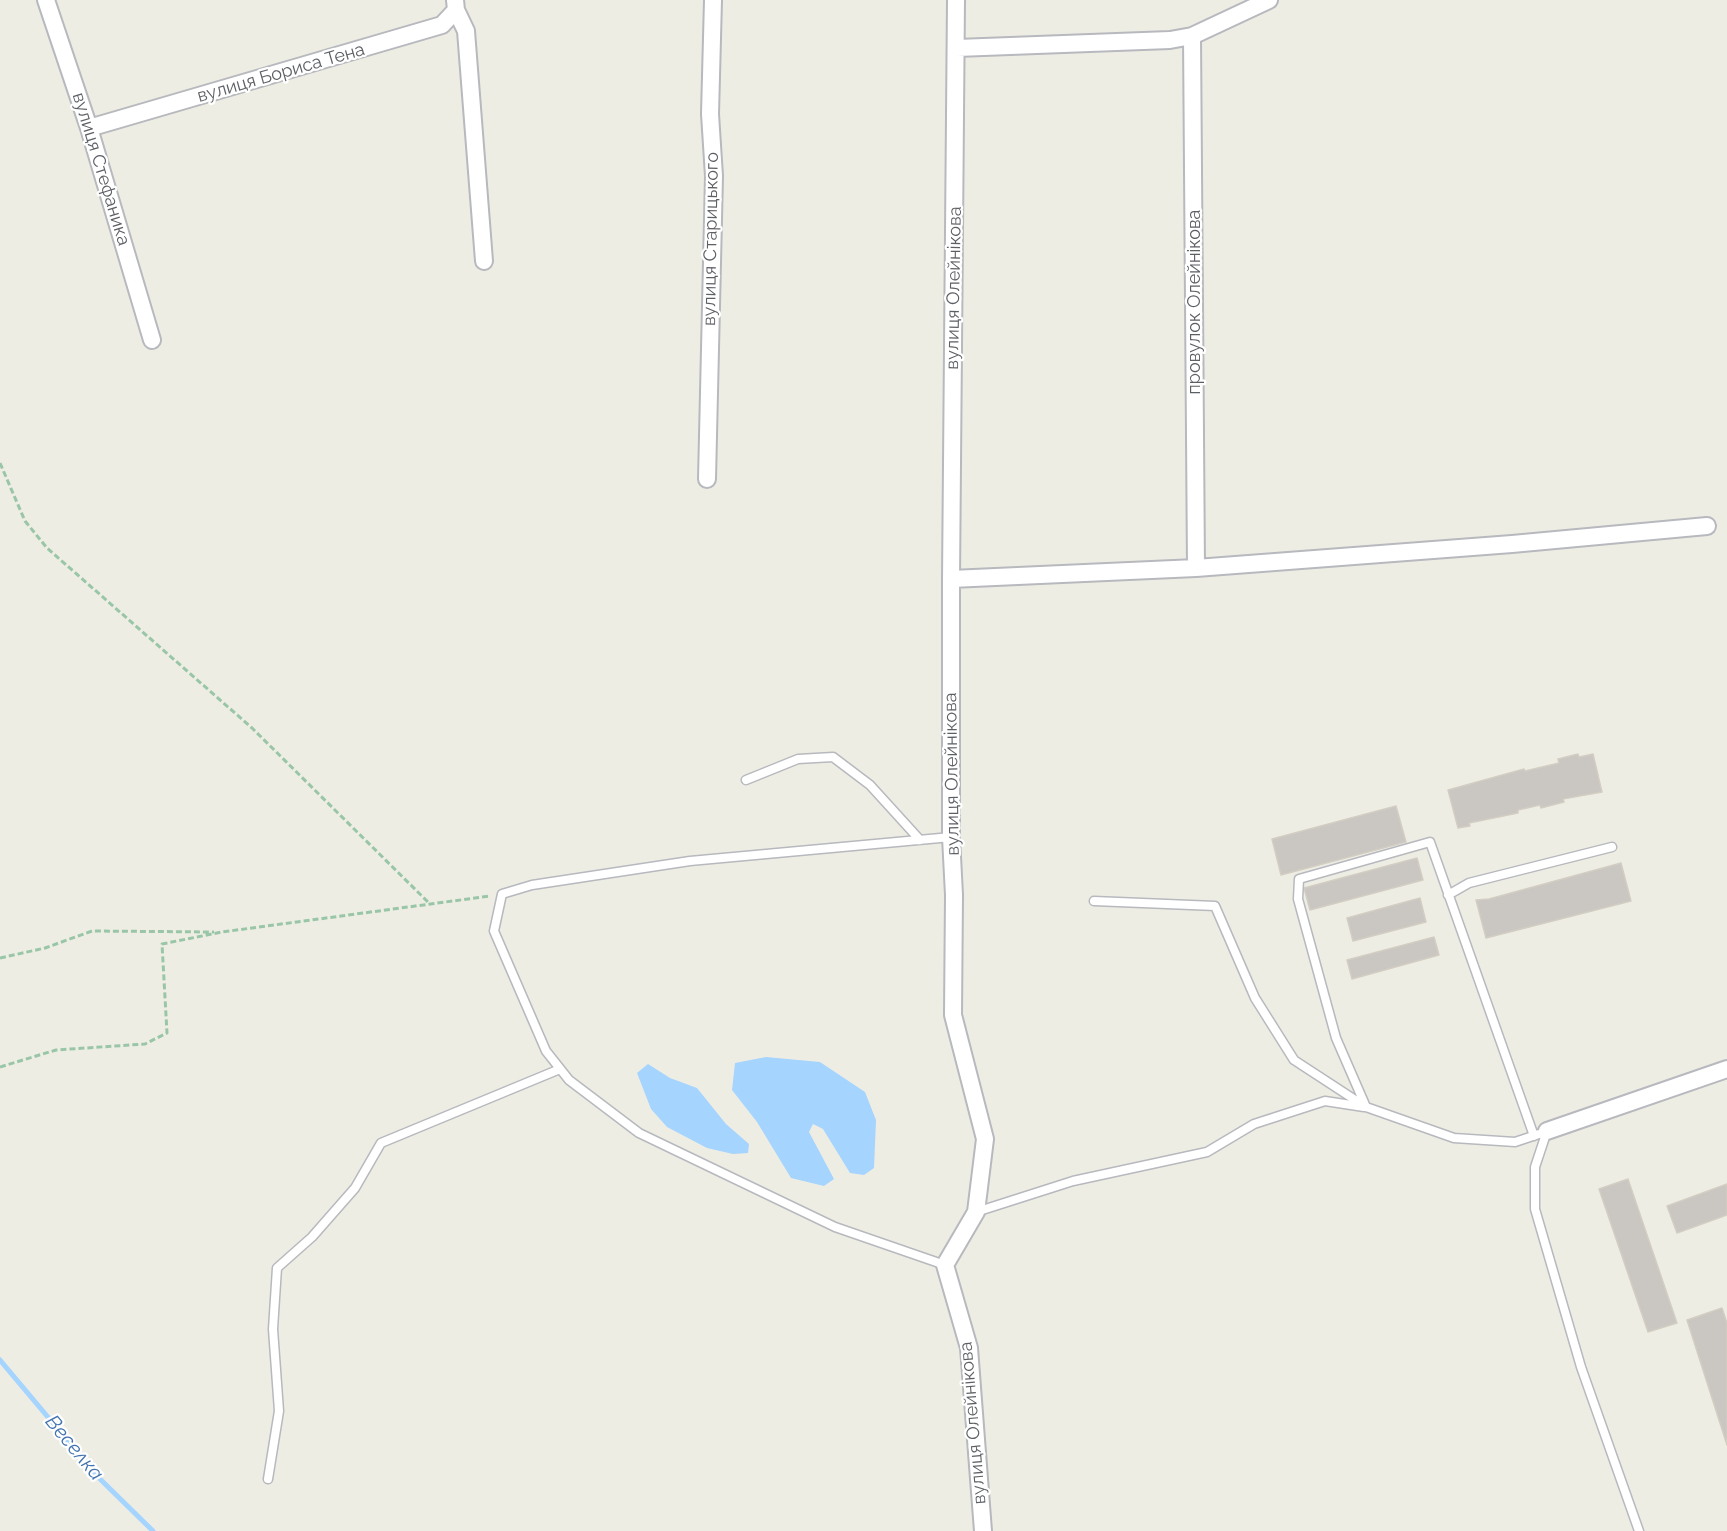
<!DOCTYPE html>
<meta charset="utf-8">
<style>
body{margin:0}
canvas{display:block;background:#eeede4}
</style>
<canvas width="1727" height="1531"></canvas>
<script>
const g = document.querySelector('canvas').getContext('2d');
g.lineJoin = 'round';
function paint(path, color) {
  g.fillStyle = color;
  g.fill(path, 'evenodd');
}
function poly(rows) {
  const path = new Path2D();
  for (const r of rows) {
    path.moveTo(r[0], r[1]);
    for (let i = 2; i < r.length; i += 2) path.lineTo(r[i], r[i + 1]);
  }
  return path;
}
function trace(path, color, width, dash) {
  g.strokeStyle = color;
  g.lineWidth = width;
  g.lineCap = dash ? 'butt' : 'round';
  g.setLineDash(dash || []);
  g.stroke(path);
}
function write(font, color, halo, rows, align = 'center') {
  g.font = font + ' Raleway,sans-serif';
  g.lineWidth = 4.5;
  g.setLineDash([]);
  g.textBaseline = 'middle';
  g.strokeStyle = halo;
  g.fillStyle = color;
  for (const [text, x, y, turn = 0] of rows) {
    g.save();
    g.translate(x, y);
    g.rotate((+turn || 0) * Math.PI / 180);
    g.textAlign = isNaN(turn) ? turn : align;
    if (halo) g.strokeText(text, 0, 0);
    g.fillText(text, 0, 0);
    g.restore();
  }
}
const water = poly([
 [766,1057,820,1062,865,1092,876,1120,874,1168,864,1175,850,1173,823,1129,813,1124,809,1132,834,1179,824,1186,791,1178,757,1122,732,1090,735,1063],
 [648,1064,670,1078,697,1088,726,1124,749,1144,748,1153,733,1154,707,1148,667,1127,651,1109,637,1073]
]);
const stream = poly([
 [0,1360,100,1479,153,1531]
]);
const building = poly([
 [1578,754,1579,757,1593,754,1602,792,1563,799,1564,802,1541,808,1540,805,1518,810,1518,813,1469,823,1470,826,1458,828,1448,790,1524,769,1525,771,1559,763,1558,759,1578,754],
 [1396,806,1406,842,1281,875,1272,839,1396,806],
 [1417,858,1423,880,1310,910,1304,888,1417,858],
 [1621,863,1631,901,1486,938,1476,900,1489,899,1621,863],
 [1420,898,1426,922,1353,941,1347,918,1420,898],
 [1434,937,1439,955,1352,979,1347,960,1434,937],
 [1628,1179,1677,1323,1648,1332,1599,1189,1628,1179],
 [1727,1184,1727,1215,1677,1233,1667,1206,1727,1184],
 [1722,1308,1727,1323,1727,1445,1687,1320,1722,1308]
]);
const path = poly([
 [0,463,25,521,47,548,252,728,431,905],
 [0,958,45,948,92,931,214,932],
 [0,1067,56,1050,145,1044,167,1033,162,944,222,932,490,896]
]);
const service = poly([
 [746,780,798,759,833,757,870,785,920,840],
 [1448,895,1469,883,1612,847],
 [1094,901,1215,906,1255,998,1294,1060,1366,1107,1454,1138,1515,1142,1539,1134],
 [1366,1107,1336,1038,1298,899,1299,879,1430,842,1534,1136],
 [1547,1131,1535,1167,1535,1209,1581,1367,1639,1531],
 [976,1212,1073,1181,1207,1152,1254,1124,1325,1101,1364,1107],
 [945,1265,835,1227,639,1133,569,1080,546,1051,494,931,502,894,532,885,690,861,951,837],
 [268,1479,279,1411,273,1329,277,1268,312,1237,355,1188,381,1143,560,1069]
]);
const minor = poly([
 [46,0,89,128,152,340],
 [956,0,951,579,951,837,954,895,953,1015,985,1139,976,1212,945,1265,969,1348,983,1531],
 [456,10,466,31,484,261],
 [1192,36,1196,568],
 [957,48,1170,40,1192,36,1269,0],
 [89,128,442,25,456,10,455,0],
 [707,479,714,176,710,114,713,0],
 [951,579,1196,568,1512,544,1707,526],
 [1547,1131,1727,1069]
]);
const streetNames = [
 ["вулиця Бориса Тена",281,73,-16],
 ["вулиця Стефаника",101,169,73],
 ["вулиця Старицького",711,239,-89],
 ["вулиця Олейнікова",954,288,-89],
 ["провулок Олейнікова",1195,302,-90],
 ["вулиця Олейнікова",952,774,-91],
 ["вулиця Олейнікова",973,1423,-95]
];
const waterNames = [
 ["Веселка",74,1448,50]
];
paint(water, '#a5d4fe');
trace(stream, '#a5d4fe', 5);
paint(building, '#cac6c1');
trace(building, '#d3cec3', 1.5);
trace(service, '#b7b9be', 11);
trace(minor, '#b7b9be', 20);
trace(path, '#9ac6a8', 3, [6, 3]);
trace(service, '#fff', 8);
trace(minor, '#fff', 16);
write('18px', '#5c5f64', '#fff', streetNames);
write('italic 20px', '#4273af', '#fff', waterNames);
</script>
